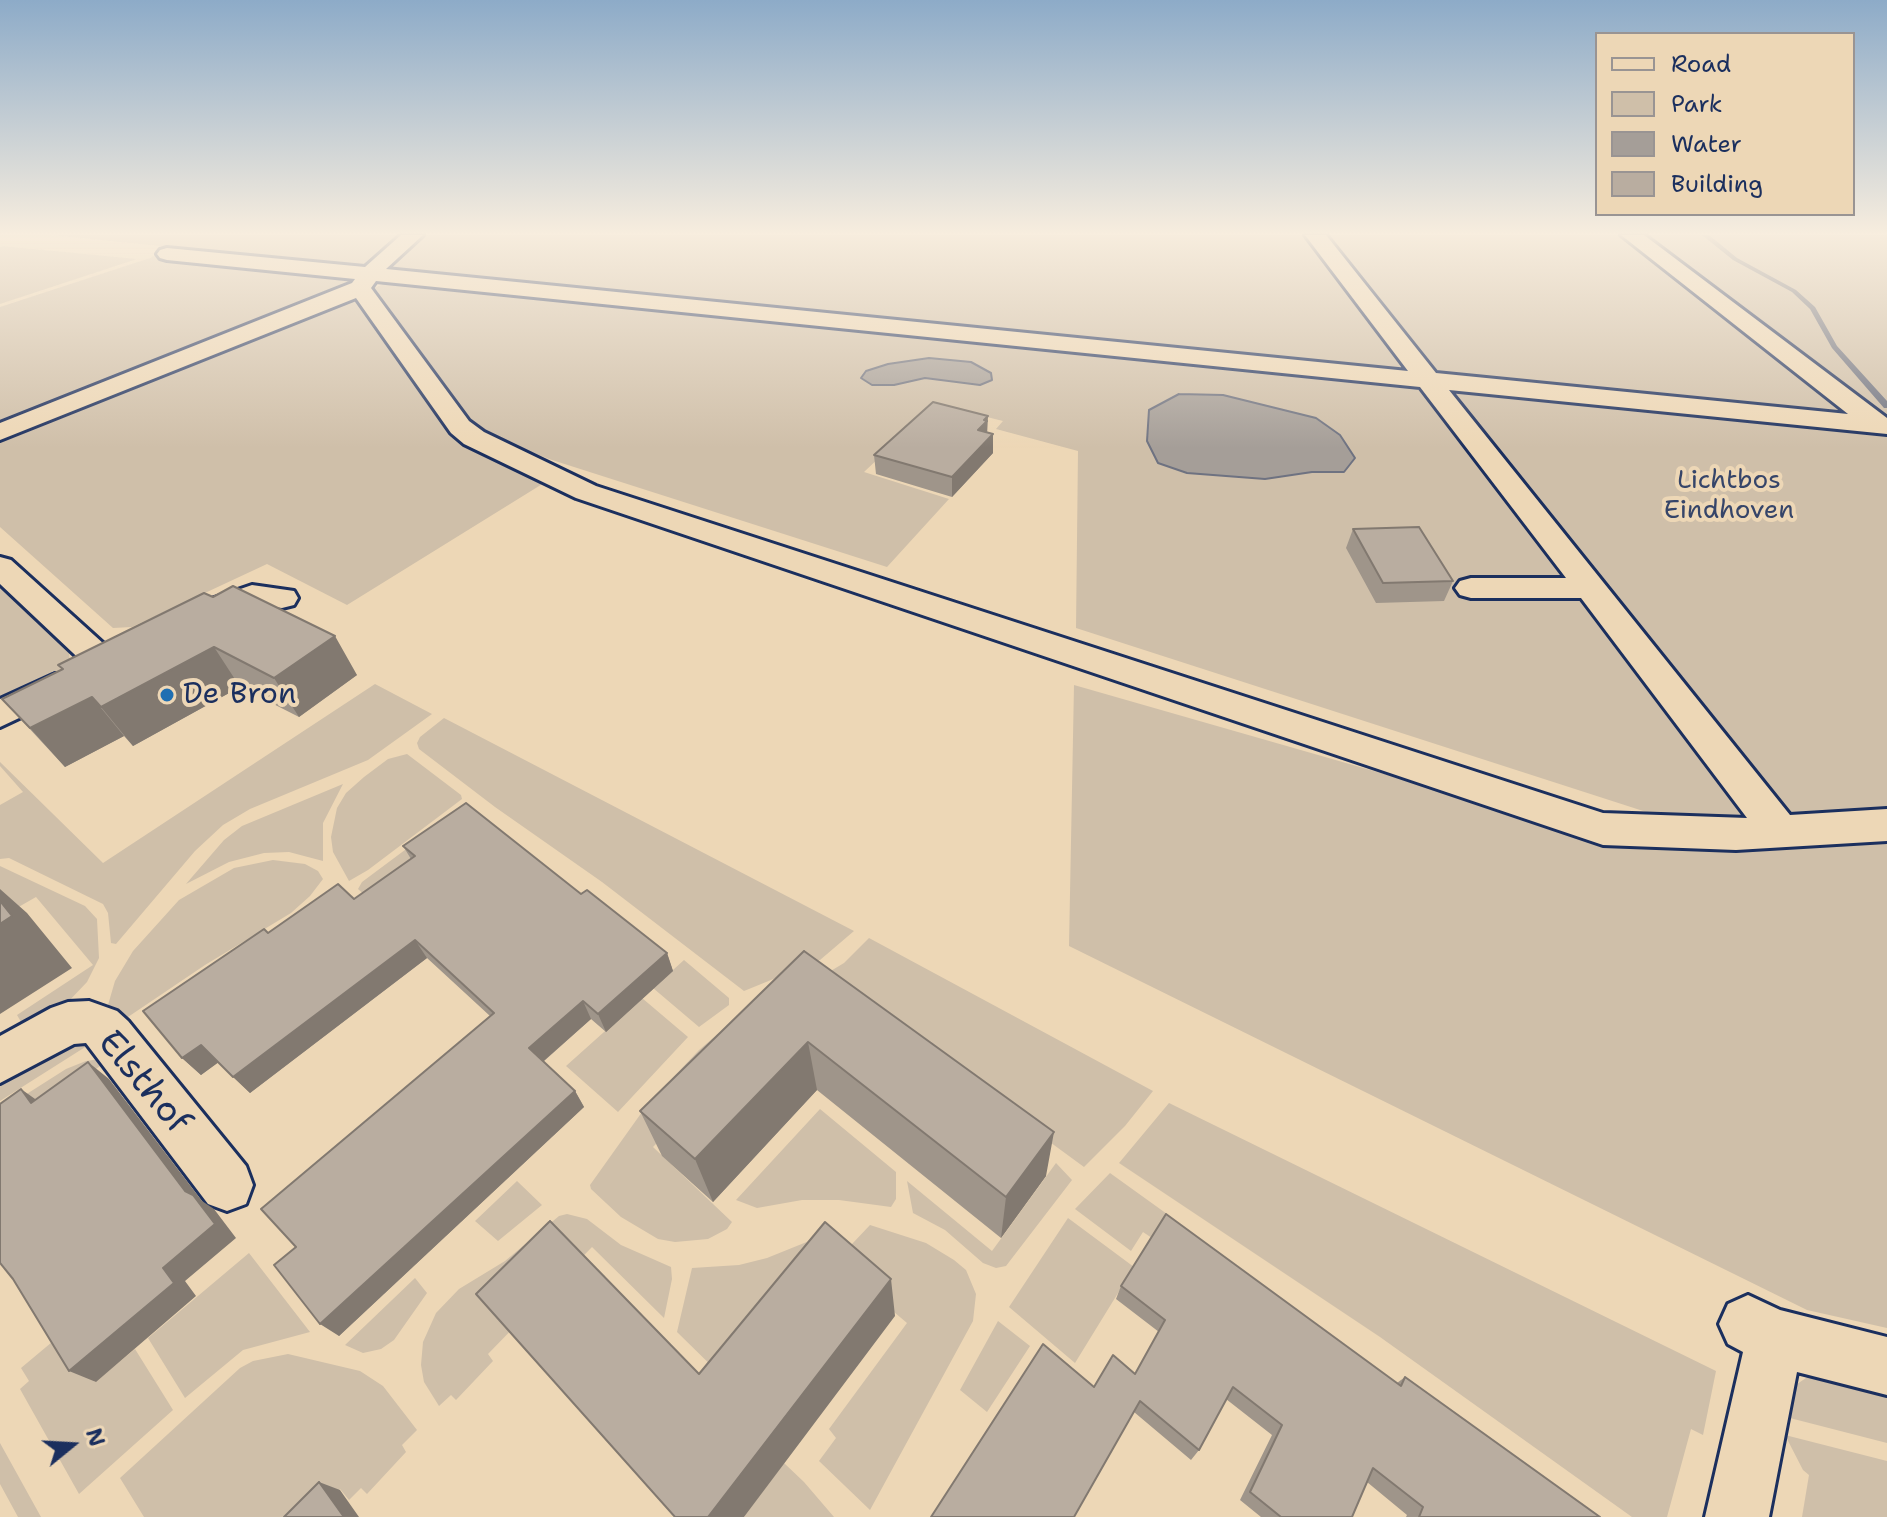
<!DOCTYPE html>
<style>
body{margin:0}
#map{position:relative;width:1887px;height:1517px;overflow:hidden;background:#edd7b6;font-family:"Shantell Sans",sans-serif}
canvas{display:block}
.legend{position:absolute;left:1595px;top:32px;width:260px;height:184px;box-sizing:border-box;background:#edd7b6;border:2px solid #999493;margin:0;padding:10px 14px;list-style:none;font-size:24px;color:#1b2f5e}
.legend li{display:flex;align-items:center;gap:16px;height:40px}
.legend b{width:40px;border:2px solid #999493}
.north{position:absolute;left:32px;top:1405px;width:80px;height:80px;-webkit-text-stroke:6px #edd7b6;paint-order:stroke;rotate:72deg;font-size:22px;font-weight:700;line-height:32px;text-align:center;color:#1b2f5e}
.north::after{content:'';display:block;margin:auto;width:28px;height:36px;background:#1b2f5e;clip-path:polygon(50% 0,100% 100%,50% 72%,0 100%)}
</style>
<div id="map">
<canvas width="1887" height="1517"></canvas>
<ul class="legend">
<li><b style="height:10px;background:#edd7b6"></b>Road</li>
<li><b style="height:22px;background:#cfbfa9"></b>Park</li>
<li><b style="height:22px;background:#a59e98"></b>Water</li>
<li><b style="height:22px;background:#b9ada0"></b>Building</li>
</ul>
<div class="north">N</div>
</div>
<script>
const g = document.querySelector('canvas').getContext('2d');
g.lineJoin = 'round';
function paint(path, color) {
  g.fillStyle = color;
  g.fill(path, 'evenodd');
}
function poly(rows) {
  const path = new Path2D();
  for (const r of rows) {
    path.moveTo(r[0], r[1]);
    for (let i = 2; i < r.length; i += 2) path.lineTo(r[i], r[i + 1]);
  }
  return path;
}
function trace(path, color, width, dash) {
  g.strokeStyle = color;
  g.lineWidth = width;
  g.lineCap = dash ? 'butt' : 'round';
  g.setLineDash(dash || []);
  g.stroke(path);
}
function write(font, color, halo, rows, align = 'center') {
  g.font = font + ' "Shantell Sans",sans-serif';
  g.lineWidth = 8;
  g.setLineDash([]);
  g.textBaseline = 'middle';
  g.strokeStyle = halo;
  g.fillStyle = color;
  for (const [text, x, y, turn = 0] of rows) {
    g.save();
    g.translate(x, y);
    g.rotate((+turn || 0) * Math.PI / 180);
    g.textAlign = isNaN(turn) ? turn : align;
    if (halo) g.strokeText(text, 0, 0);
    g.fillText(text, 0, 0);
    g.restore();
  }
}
const green = poly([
 [51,235,1887,235,1887,817,1788,823,1439,386,381,280,352,295,0,434,0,307,150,258,169,247],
 [0,247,3,246,137,259,0,304],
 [383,284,1419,387,1742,810,1747,822,1668,819,1076,628,1078,451,996,429,1003,421,975,414,882,455,864,472,949,499,887,567,549,459,499,439,485,433,471,420,374,288],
 [991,373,980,385,925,378,894,385,872,385,862,378],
 [1147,441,1344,472,1312,472,1265,479,1187,473,1158,463],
 [356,297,444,427,461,441,552,478,347,605,267,564,132,627,113,628,0,527,0,438],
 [0,588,69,653,70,663,64,672,0,706],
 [375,684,432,714,368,760,250,809,223,825,195,851,116,944,111,943,108,913,103,904,9,858,0,859,0,805,23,792,0,766,0,762,103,863],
 [1074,685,1604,837,1887,831,1887,1328,1807,1310,1069,946],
 [444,718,854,931,820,960,744,991,602,882,495,807,419,749,417,743,420,737],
 [407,754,461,795,462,799,368,870,349,881,333,852,331,837,337,808,346,793,364,777,388,759],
 [343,784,323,823,323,861,289,852,264,853,229,862,186,884,224,840,242,826],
 [429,832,447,842,368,898,358,889,362,882],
 [273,860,305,864,318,871,323,879,310,896,291,913,205,965,125,1019,108,1005,115,981,133,951,179,900,234,868],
 [0,866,85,906,97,919,99,958,87,982,67,1003,24,1027,17,1015,93,965,36,897,15,909,0,891],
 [869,938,1153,1091,1125,1126,1084,1167,834,984,829,972,844,963],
 [684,960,729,998,729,1005,699,1027,653,988],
 [642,998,688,1037,618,1112,566,1066],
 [719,1033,724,1036,728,1071,653,1147,732,1222,727,1229,708,1239,675,1242,658,1239,621,1217,591,1189,590,1185,647,1105,699,1050],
 [74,1038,90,1044,0,1101,0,1073],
 [100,1059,103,1064,2,1135,0,1111,66,1069,86,1061],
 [1169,1103,1716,1371,1703,1435,1691,1429,1667,1517,1632,1517,1380,1337,1119,1163],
 [820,1109,896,1172,896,1199,891,1207,839,1200,802,1200,757,1208,736,1200],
 [1056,1163,1072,1180,1006,1266,996,1268,983,1263,945,1230,913,1213,907,1181,992,1251],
 [1110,1173,1167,1214,1152,1238,1143,1232,1131,1251,1075,1209],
 [517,1181,542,1205,498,1241,475,1221],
 [567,1214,587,1219,621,1245,671,1267,672,1279,664,1318,592,1247,488,1354,493,1361,456,1400,451,1395,439,1406,424,1382,421,1365,423,1342,436,1313,459,1289,505,1261,559,1216],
 [1068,1218,1134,1267,1075,1363,1009,1307],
 [870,1225,926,1243,954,1260,966,1270,976,1294,973,1321,870,1510,819,1461,836,1438,829,1429,907,1323,835,1262],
 [824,1235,727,1381,677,1332,692,1268,739,1265,767,1258],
 [249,1253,310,1332,243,1350,185,1398,148,1338],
 [415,1278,427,1293,394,1340,381,1349,363,1353,345,1345],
 [998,1321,1030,1346,987,1412,960,1390],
 [64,1332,95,1382,135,1349,173,1410,79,1494,20,1389,29,1381,21,1368],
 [288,1354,360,1371,383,1386,417,1430,402,1445,406,1452,367,1494,361,1488,349,1500,340,1489,312,1517,144,1517,120,1478,240,1368,253,1361],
 [1812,1374,1887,1387,1887,1443,1786,1417,1797,1384],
 [1785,1435,1887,1461,1887,1517,1802,1517,1809,1475,1803,1470],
 [0,1443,41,1517,18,1517,0,1484],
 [784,1463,804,1482,834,1517,744,1517]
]);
const water = poly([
 [929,358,971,362,991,373,992,380,980,385,925,378,894,385,872,385,861,378,866,371,888,364,929,358],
 [1179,394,1223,395,1316,418,1340,435,1355,458,1344,472,1312,472,1265,479,1187,473,1158,463,1147,441,1149,410,1179,394]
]);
const stream = poly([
 [1702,235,1709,235,1737,258,1796,290,1815,307,1837,346,1887,401,1887,408,1884,408,1832,348,1810,309,1792,292,1733,260,1702,235]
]);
const minor = poly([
 [401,235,423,235,386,269,1408,371,1305,235,1326,235,1436,373,1848,414,1621,235,1644,235,1887,418,1887,434,1449,390,1790,815,1887,809,1887,841,1736,850,1603,845,576,498,464,444,451,433,356,298,0,440,0,423,352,283,355,279,167,260,160,258,157,254,160,250,167,248,365,267,401,235],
 [376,281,1420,387,1566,578,1471,578,1460,581,1455,588,1460,595,1471,598,1581,598,1747,818,1603,813,596,486,484,432,469,421,371,288,376,281],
 [0,557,11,560,115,654,120,662,115,670,103,674,91,670,0,584,0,557],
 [252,585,294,591,298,598,294,605,282,608,255,605,203,624,191,620,186,613,191,606,252,585],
 [55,674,68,677,73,686,68,695,0,727,0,699,55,674],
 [89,1001,117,1011,128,1021,246,1166,253,1185,246,1204,227,1211,208,1204,86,1043,74,1044,0,1083,0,1036,51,1008,68,1002,89,1001],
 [1748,1295,1780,1310,1887,1337,1887,1395,1797,1372,1769,1517,1705,1517,1743,1352,1728,1344,1719,1324,1728,1304,1748,1295]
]);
const wall = poly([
 [987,432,993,434,993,453,952,497,876,474,874,455],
 [1353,529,1453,581,1444,601,1376,603,1346,548],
 [204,593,357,675,299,717,240,687,133,746,124,736,65,767,2,699,62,669,58,665],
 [403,846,581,894,667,953,673,971,606,1032,591,1019,543,1062,575,1091,584,1107,339,1336,296,1247,490,1016,427,958,250,1093,218,1062,201,1075,182,1058,354,899,411,859],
 [804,951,1046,1176,1001,1238,817,1090,713,1202,662,1156,640,1111],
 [1121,1286,1397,1383,1405,1377,1600,1517,1406,1517,1407,1515,1367,1482,1352,1517,1261,1517,1240,1500,1272,1435,1226,1399,1199,1450,1191,1460,1134,1412,1135,1374,1159,1332,1116,1299]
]);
const shadedWall = poly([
 [988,416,987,436,978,430],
 [993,434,993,453,952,497,952,477],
 [335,636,357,675,299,717,274,678],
 [214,647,240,687,133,746,101,707],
 [92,697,124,736,65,767,30,728],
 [0,889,27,913,72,968,0,1014],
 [415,940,427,958,250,1093,233,1077],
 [667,953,673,971,606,1032,598,1014],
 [583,1001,591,1019,539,1065,529,1048],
 [808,1042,817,1090,713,1202,695,1159],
 [201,1045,219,1062,201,1075,182,1058],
 [88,1062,109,1079,202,1201,214,1209,236,1238,185,1281,196,1296,96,1382,69,1371,163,1268],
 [21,1089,45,1106,31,1103],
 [575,1091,584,1107,339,1336,320,1324],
 [1054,1132,1046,1176,1001,1238,1006,1197],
 [891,1279,895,1316,744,1517,708,1517],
 [319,1482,340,1490,359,1517,344,1517]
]);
const building = poly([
 [933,402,988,416,984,420,987,421,978,430,993,434,952,477,874,455,933,402],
 [1419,527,1453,581,1383,583,1353,529,1419,527],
 [233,586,335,636,274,678,214,647,101,707,92,697,30,728,2,699,63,669,58,665,204,593,213,597,233,586],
 [466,803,581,894,587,890,667,953,598,1014,583,1001,529,1048,575,1091,320,1324,274,1265,296,1247,261,1209,494,1013,415,940,233,1077,201,1045,182,1058,143,1011,264,929,268,933,338,884,354,899,415,856,403,846,466,803],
 [0,901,12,916,0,924,0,901],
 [804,951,1054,1132,1006,1197,808,1042,695,1159,640,1111,804,951],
 [88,1062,185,1191,193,1195,215,1224,163,1268,174,1283,69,1371,13,1279,0,1263,0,1104,21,1089,31,1103,88,1062],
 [1166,1214,1401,1386,1405,1377,1600,1517,1419,1517,1423,1507,1373,1468,1352,1517,1281,1517,1250,1492,1282,1425,1233,1387,1199,1450,1140,1401,1074,1517,931,1517,1043,1344,1094,1387,1113,1355,1135,1374,1165,1320,1121,1286,1166,1214],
 [550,1221,699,1374,825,1222,891,1279,708,1517,675,1517,476,1294,550,1221],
 [319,1482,344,1517,284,1517,319,1482]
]);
const markers = [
 [167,695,8,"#1f6fb2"]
];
const farParknames = [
 ["Lichtbos",1729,481],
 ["Eindhoven",1729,511]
];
const poiNames = [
 ["De Bron",183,695]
];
const nearStreetnames = [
 ["Elsthof",143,1083,50]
];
paint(green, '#cfbfa9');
paint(water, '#a59e98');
trace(water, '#6e7281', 2);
paint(stream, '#6e7281');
trace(minor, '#1b2f5e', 6);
paint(minor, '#edd7b6');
paint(wall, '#9f958a');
paint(shadedWall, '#827970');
paint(building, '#b9ada0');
trace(building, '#827970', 2);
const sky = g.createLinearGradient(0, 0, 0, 448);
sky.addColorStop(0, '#8dabc8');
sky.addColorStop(0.52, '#f7edde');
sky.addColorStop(1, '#f7edde00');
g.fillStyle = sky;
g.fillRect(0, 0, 1887, 448);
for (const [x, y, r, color] of markers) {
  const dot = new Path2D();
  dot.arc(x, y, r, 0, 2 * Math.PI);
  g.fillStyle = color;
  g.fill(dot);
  trace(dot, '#edd7b6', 3);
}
write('26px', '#364569', '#edd7b6', farParknames);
write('30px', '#1b2f5e', '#edd7b6', poiNames, 'left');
write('36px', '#1b2f5e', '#edd7b6', nearStreetnames);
</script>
